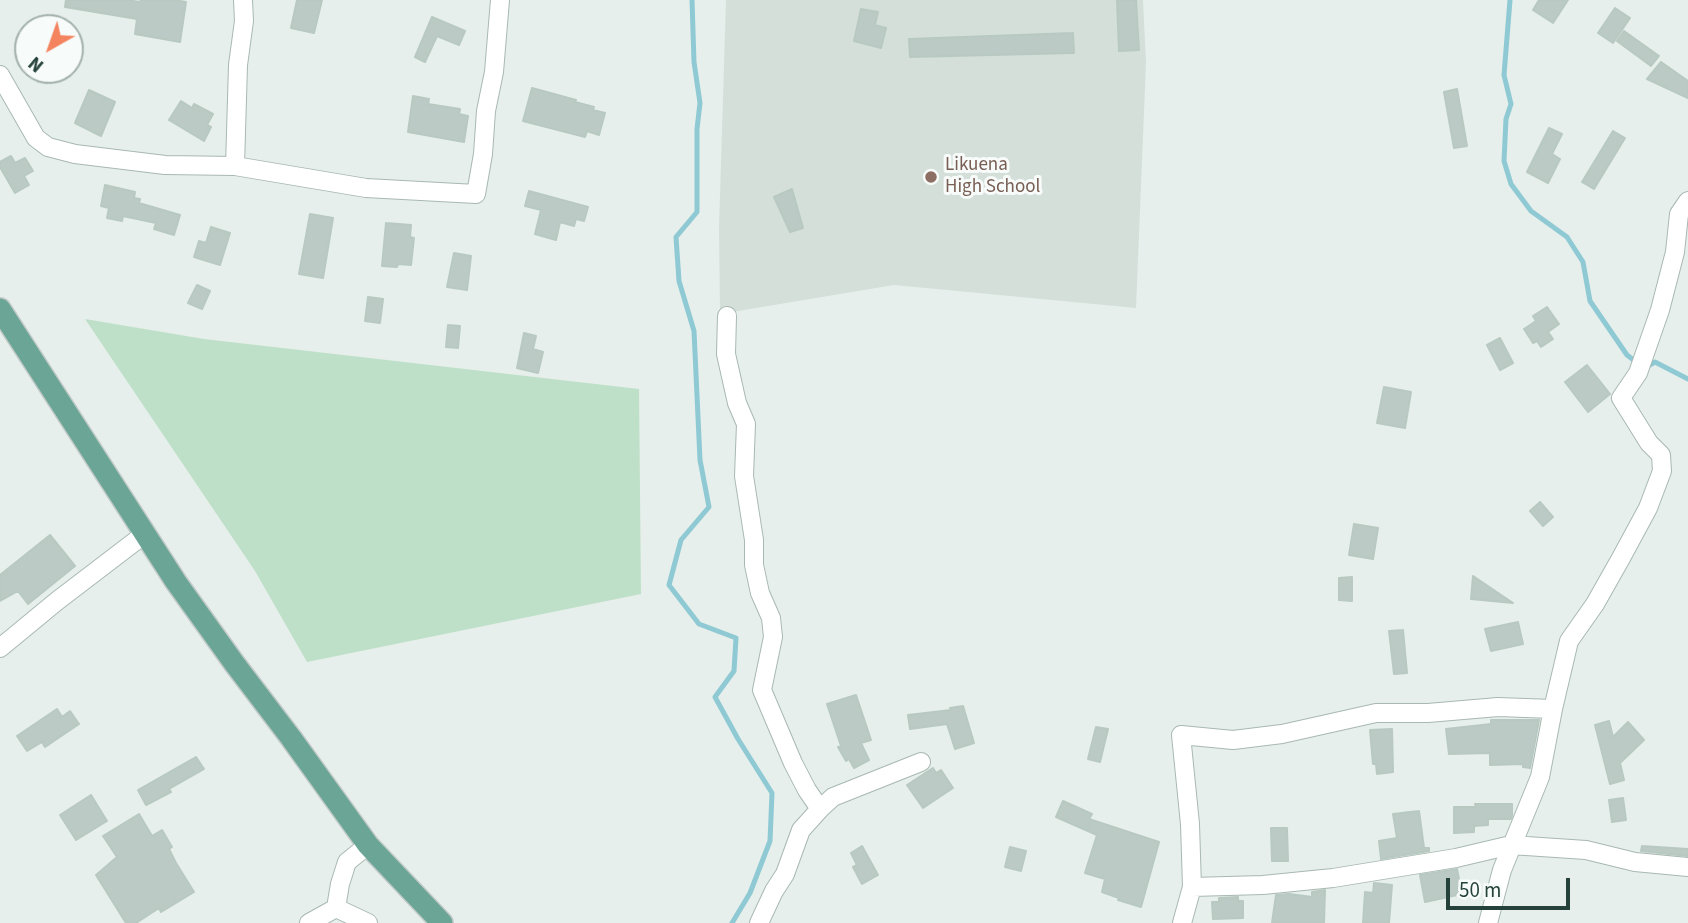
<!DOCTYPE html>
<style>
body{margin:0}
#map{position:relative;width:1688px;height:923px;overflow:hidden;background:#e6efeb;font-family:"Source Sans 3",sans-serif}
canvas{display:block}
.north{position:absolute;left:14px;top:14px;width:70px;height:70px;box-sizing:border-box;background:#f7fbf9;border:2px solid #a3b1ad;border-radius:50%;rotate:220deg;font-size:19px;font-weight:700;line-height:28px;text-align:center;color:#24423a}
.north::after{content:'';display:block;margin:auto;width:24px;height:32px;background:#f4845f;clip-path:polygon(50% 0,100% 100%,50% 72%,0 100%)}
.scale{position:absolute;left:1446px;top:878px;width:124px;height:32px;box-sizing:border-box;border:4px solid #24423a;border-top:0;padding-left:9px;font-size:21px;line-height:24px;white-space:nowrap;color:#24423a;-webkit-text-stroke:5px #f7fbf9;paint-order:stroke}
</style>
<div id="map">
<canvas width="1688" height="923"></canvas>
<div class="north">N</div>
<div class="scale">50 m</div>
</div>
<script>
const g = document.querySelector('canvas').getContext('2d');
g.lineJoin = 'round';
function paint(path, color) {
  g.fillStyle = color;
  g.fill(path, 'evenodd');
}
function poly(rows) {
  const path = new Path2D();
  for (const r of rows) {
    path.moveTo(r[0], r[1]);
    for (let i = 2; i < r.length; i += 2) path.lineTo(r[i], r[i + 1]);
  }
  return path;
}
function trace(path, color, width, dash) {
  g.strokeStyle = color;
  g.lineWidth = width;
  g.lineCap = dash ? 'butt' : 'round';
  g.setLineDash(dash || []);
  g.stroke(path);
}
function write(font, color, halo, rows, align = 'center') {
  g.font = font + ' "Source Sans 3",sans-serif';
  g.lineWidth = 6;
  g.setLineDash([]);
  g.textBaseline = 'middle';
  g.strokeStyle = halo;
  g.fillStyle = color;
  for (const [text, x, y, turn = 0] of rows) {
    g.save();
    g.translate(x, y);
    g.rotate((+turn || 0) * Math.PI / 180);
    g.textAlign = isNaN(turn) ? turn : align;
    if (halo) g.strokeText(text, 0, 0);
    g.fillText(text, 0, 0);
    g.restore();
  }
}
const built = poly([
 [726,0,1143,0,1146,63,1136,308,894,285,720,314,719,227]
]);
const green = poly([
 [85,319,204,339,639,389,641,594,307,662,255,571]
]);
const stream = poly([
 [692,0,694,62,700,103,697,129,697,212,676,237,679,281,694,331,700,460,709,507,681,540,669,585,699,624,736,638,734,671,715,697,738,739,772,793,770,841,750,893,732,923],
 [1510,0,1504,75,1511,104,1506,119,1504,161,1511,184,1531,211,1567,237,1583,262,1590,301,1627,355,1640,365,1648,366,1655,362,1688,379]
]);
const building = poly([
 [66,0,127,0,140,2,141,0,174,0,186,2,180,42,135,34,137,19,65,7,66,0],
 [297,0,322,0,314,33,291,28,297,0],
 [1117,0,1136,0,1139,50,1119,51,1117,0],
 [1539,0,1568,0,1553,23,1533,10,1539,0],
 [1615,8,1630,18,1613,43,1598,33,1615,8],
 [861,9,878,12,875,25,886,28,881,48,854,41,861,9],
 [432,17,465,31,459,45,437,36,425,62,415,57,432,17],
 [1624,31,1659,56,1651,66,1617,41,1624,31],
 [1073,33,1074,53,910,57,909,39,1073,33],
 [1661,62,1688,81,1688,98,1647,79,1661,62],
 [532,88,576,100,575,102,594,107,593,110,605,113,599,135,587,131,585,137,523,121,532,88],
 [1457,89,1467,146,1454,148,1444,92,1457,89],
 [89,90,115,102,101,136,75,123,89,90],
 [413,96,429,99,428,104,460,109,459,114,468,116,464,142,408,132,413,96],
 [181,101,192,108,194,104,213,114,207,125,211,127,204,141,169,120,181,101],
 [1549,128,1562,134,1552,154,1560,159,1548,183,1527,172,1549,128],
 [1613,131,1625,138,1594,189,1582,182,1613,131],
 [11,156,15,163,25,158,33,171,24,176,29,185,15,193,0,167,0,162,11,156],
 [105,185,135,192,134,198,140,199,139,203,180,215,174,235,154,229,156,223,123,216,122,221,107,218,109,208,101,206,105,185],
 [792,189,803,228,790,232,774,197,792,189],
 [529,191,588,207,584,221,576,219,574,226,560,222,556,240,535,234,541,210,525,206,529,191],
 [310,214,333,218,323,278,299,274,310,214],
 [386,223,411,225,410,237,414,238,411,265,398,264,397,267,382,266,386,223],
 [211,227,230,233,220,265,194,257,199,241,206,243,211,227],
 [454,253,471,256,467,290,447,287,454,253],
 [197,285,210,291,202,309,188,303,197,285],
 [368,297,383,299,380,323,365,321,368,297],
 [1547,307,1559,324,1548,332,1553,339,1541,347,1537,341,1533,343,1524,329,1536,321,1533,316,1547,307],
 [448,325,460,326,458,348,446,347,448,325],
 [524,333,536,336,533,349,543,352,538,373,517,368,524,333],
 [1500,338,1513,363,1500,370,1487,345,1500,338],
 [1587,365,1610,394,1588,412,1565,382,1587,365],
 [1384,387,1411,392,1405,428,1377,423,1384,387],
 [1540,502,1553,517,1543,526,1530,511,1540,502],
 [1354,524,1378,528,1373,559,1349,555,1354,524],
 [50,535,75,566,28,604,18,591,0,601,0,575,50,535],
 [1473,576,1513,603,1471,599,1473,576],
 [1352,577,1352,601,1339,600,1339,578,1352,577],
 [1518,622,1523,644,1491,651,1485,629,1518,622],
 [1403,630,1407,673,1394,674,1389,631,1403,630],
 [856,695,871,740,861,743,869,760,854,768,849,759,846,761,838,747,841,746,827,704,856,695],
 [963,706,974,743,955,749,947,724,910,729,908,715,951,710,950,708,963,706],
 [57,709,62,717,70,711,79,724,45,747,42,742,27,751,17,736,57,709],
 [1491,720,1539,720,1530,768,1523,767,1523,764,1490,765,1490,753,1449,754,1446,729,1491,724,1491,720],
 [1609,721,1613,737,1628,722,1644,740,1620,763,1624,780,1610,784,1595,725,1609,721],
 [1096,727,1108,729,1100,762,1088,759,1096,727],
 [1392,729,1393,772,1377,774,1376,764,1373,764,1370,730,1392,729],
 [196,757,204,769,169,789,171,792,146,805,138,790,196,757],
 [933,768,936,773,941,770,953,788,923,808,907,785,933,768],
 [91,795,107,821,76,840,60,815,91,795],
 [1623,798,1626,820,1612,822,1609,800,1623,798],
 [1063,801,1092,814,1089,819,1159,842,1141,907,1118,900,1119,898,1102,892,1105,879,1085,873,1097,835,1056,817,1063,801],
 [1475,804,1512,804,1512,816,1511,819,1488,819,1488,825,1474,826,1474,832,1454,833,1454,807,1476,807,1475,804],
 [1419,811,1424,848,1429,848,1429,851,1381,859,1379,841,1397,838,1393,814,1419,811],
 [139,814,152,836,162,830,172,847,169,849,176,863,194,892,161,912,159,908,136,923,126,923,96,875,117,857,103,836,139,814],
 [1271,828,1287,828,1288,861,1272,861,1271,828],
 [862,846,878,875,862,884,853,867,857,865,851,853,862,846],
 [1642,846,1688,849,1688,856,1641,851,1642,846],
 [1010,847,1026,851,1021,871,1005,867,1010,847],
 [1457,869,1462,894,1425,902,1420,875,1457,869],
 [1374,883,1392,885,1389,923,1363,923,1365,892,1373,893,1374,883],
 [1325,890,1324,923,1272,923,1276,895,1289,894,1312,897,1312,892,1325,890],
 [1238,897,1238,901,1243,901,1243,918,1213,919,1212,902,1219,902,1219,898,1238,897]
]);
const minor = poly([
 [0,75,36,138,48,147,75,154,165,165,235,166,366,188,476,194,483,154,486,111,494,72,500,0],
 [235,166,238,65,244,21,243,0],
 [727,316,726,354,737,403,746,424,744,476,754,540,754,565,760,593,771,618,773,637,762,690,793,763,807,790,820,809],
 [0,648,57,601,146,533],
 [1192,887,1263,885,1333,878,1456,858,1511,845,1586,850,1635,862,1688,867],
 [336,908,368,923],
 [309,923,336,908,340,884,347,862,368,845],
 [759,923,774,891,785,874,801,830,820,809,833,797,921,762],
 [1182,923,1192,887,1190,824,1181,735,1233,740,1282,734,1376,713,1428,713,1498,707,1553,709],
 [1488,923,1502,870,1540,777,1553,709,1569,641,1595,604,1621,558,1648,508,1662,471,1661,455,1649,443,1621,398,1638,373,1660,310,1675,252,1679,214,1688,201]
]);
const primary = poly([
 [0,309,176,582,234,663,291,738,368,845,442,923]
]);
const markers = [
 [931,177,7,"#8d6e63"]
];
const educationNames = [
 ["Likuena",945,166],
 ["High School",945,188]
];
paint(built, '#d4dfda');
paint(green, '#bfe0c8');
trace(stream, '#8ec9d4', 5);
paint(building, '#bbcac4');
trace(building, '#b8c9c2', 2);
trace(minor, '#a8b8b2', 20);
trace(primary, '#c2cac8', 24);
trace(minor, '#fff', 18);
trace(primary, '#6aa596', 21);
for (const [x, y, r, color] of markers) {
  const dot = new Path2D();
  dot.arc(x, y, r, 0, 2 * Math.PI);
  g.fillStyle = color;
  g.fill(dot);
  trace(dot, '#f7fbf9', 2.5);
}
write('19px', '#785e54', '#f7fbf9', educationNames, 'left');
</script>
